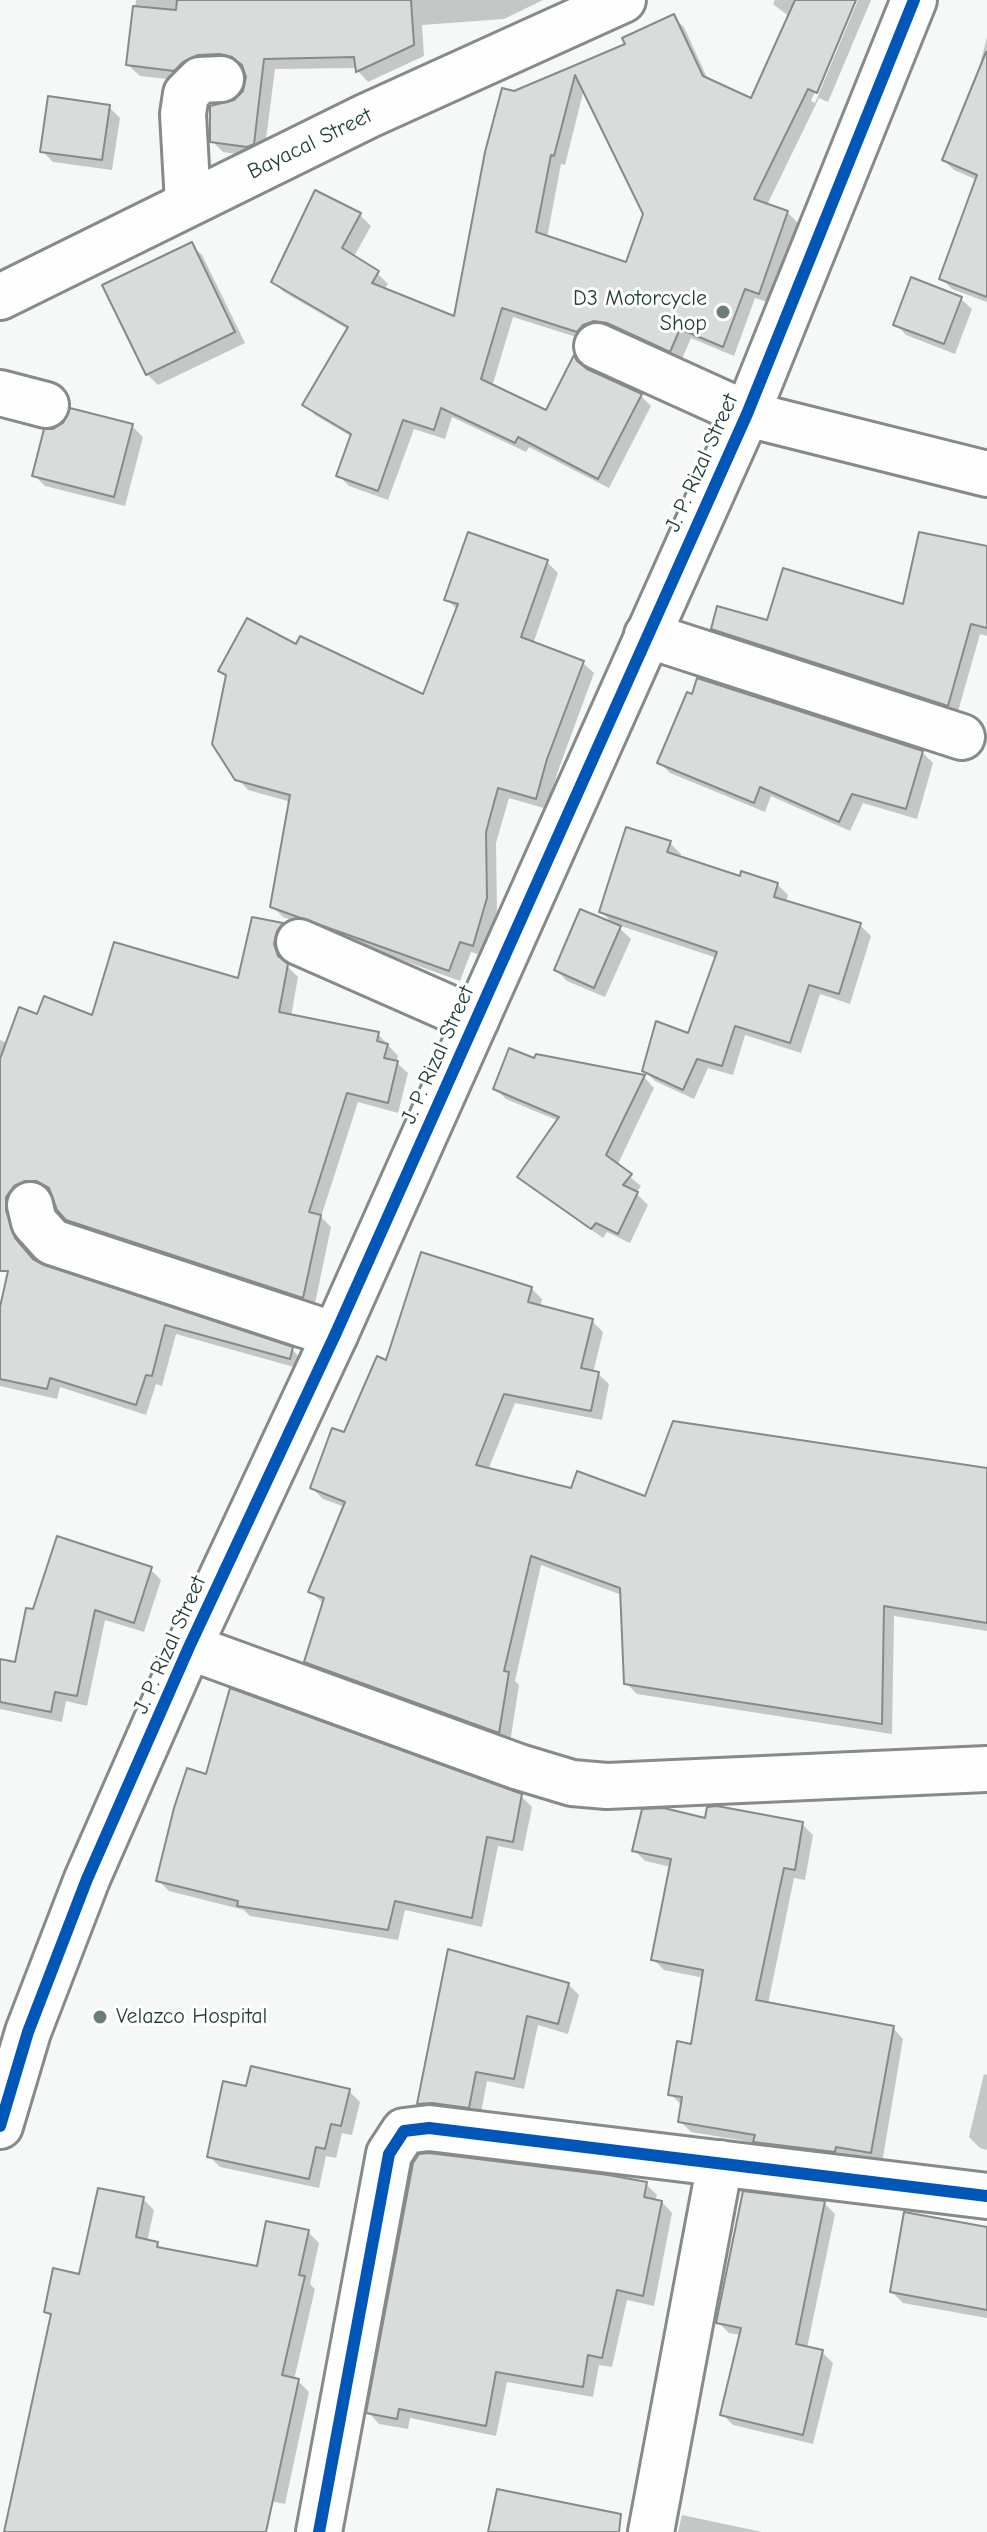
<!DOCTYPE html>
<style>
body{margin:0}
canvas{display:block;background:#f6f7f7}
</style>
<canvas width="987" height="2532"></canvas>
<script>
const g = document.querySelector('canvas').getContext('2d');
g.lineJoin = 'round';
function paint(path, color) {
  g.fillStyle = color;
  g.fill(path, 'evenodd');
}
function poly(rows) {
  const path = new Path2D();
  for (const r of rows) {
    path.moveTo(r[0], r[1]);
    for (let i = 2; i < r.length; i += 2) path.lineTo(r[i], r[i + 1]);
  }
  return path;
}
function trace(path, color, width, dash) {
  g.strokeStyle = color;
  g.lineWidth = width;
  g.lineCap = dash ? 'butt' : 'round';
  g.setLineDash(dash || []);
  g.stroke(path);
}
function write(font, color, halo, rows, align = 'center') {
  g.font = font + ' "Comic Neue",sans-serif';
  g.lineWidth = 6;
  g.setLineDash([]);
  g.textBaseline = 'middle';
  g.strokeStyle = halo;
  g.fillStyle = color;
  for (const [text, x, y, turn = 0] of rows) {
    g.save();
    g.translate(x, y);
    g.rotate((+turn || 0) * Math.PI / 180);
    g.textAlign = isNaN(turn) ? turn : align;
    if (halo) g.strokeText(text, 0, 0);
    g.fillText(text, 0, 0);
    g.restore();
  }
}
const shadow = poly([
 [136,0,543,0,504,19,422,25,424,56,368,82,358,71,357,68,275,69,264,155,259,157,223,152,212,141,235,102,245,91,248,77,244,67,232,64,185,81,140,76,128,65],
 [775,0,854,0,811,101,815,103,858,0,871,0,828,102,819,98,767,205,787,212,798,223,770,303,755,298,734,356,691,338,681,361,589,341,513,317,492,387,547,413,575,358,585,368,640,395,651,406,609,488,529,447,526,452,452,417,445,439,414,429,388,500,349,486,338,475,352,437,315,415,304,404,349,330,284,292,273,281,316,193,360,215,371,226,353,258,377,273,388,284,384,290,455,319,514,94,627,45,673,16,684,27,709,82,752,101,790,17,773,4],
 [584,89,645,214,627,264,547,238,561,164,565,165],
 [987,37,987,302,952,289,941,278,977,180,954,170,944,160,975,84],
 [109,107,120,118,112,170,53,162,42,151],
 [191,245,202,255,245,343,158,385,147,374],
 [961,299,972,309,955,354,906,335,896,324],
 [132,426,143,437,125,506,45,486,34,475],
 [987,545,987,636,980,634,957,715,723,639,713,629,905,606,986,548],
 [547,562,558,573,533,644,583,663,594,673,558,771,547,809,509,798,496,843,497,910,484,956,471,952,460,981,283,917,272,906,291,802,248,790,237,778,228,677,221,670,297,647,424,697,458,610,446,599],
 [922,752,933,763,917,819,863,803,850,831,771,796,765,812,670,773,660,763],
 [670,843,681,854,679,858,741,878,777,884,788,895,786,902,860,925,871,936,850,1004,820,994,801,1053,745,1035,733,1075,708,1068,694,1099,655,1081,644,1070,689,1036,717,958,615,924,631,939,605,997,567,981,556,970,616,926,601,912],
 [253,919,282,925,293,935,284,956,288,967,298,977,291,1017,378,1034,398,1056,396,1062,408,1073,398,1113,358,1102,321,1217,331,1227,314,1308,79,1231,59,1209,51,1191,35,1191,21,1201,0,1197,0,1040,8,1043,38,1016,93,1017,239,981],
 [535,1061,644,1077,654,1088,617,1166,641,1186,636,1193,648,1205,630,1243,607,1232,603,1238,531,1187,520,1176,559,1121,506,1099,495,1088],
 [14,1238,36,1263,292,1349,302,1360,301,1369,176,1334,162,1386,156,1384,146,1415,60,1387,57,1399,0,1386,0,1317],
 [531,1288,542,1299,540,1307,592,1321,603,1332,593,1373,598,1374,609,1384,602,1420,515,1403,488,1470,572,1490,646,1499,987,1470,987,1631,894,1616,892,1734,637,1694,626,1683,622,1595,541,1565,515,1681,519,1685,510,1743,317,1672,306,1662,324,1604,310,1591,345,1507,323,1499,312,1488,387,1363],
 [150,1569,161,1580,144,1632,105,1620,87,1706,66,1701,62,1722,0,1709,0,1661,16,1664,34,1611],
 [207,1777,521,1796,532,1807,523,1851,498,1846,482,1927,405,1910,398,1940,250,1916,244,1910,169,1891,158,1880],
 [707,1821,802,1824,813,1835,805,1880,794,1878,768,2004,893,2028,903,2039,882,2163,766,2152,757,2143,691,2132,680,2121,682,2106,671,2094,692,2046,704,1978,664,1970,653,1959,671,1867,645,1861,634,1850],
 [450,1951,568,1984,579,1995,568,2034,538,2025,524,2089,487,2081,480,2118,430,2114,419,2104],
 [984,2074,987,2075,987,2150,980,2148,969,2137],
 [248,2089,349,2091,360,2102,352,2135,342,2133,336,2158,326,2156,319,2188,220,2167,209,2156],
 [646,2184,657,2195,655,2201,662,2202,672,2213,654,2306,627,2300,612,2367,599,2365,593,2397,507,2382,496,2436,410,2418,408,2429,379,2424,369,2413],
 [143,2199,154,2210,147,2242,157,2244,163,2250,258,2268,308,2232,319,2243,310,2284,315,2289,294,2380,298,2381,309,2392,285,2504,265,2500,258,2532,11,2532,53,2318,46,2311,81,2276],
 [824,2203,835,2214,807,2348,822,2352,833,2363,813,2444,733,2425,722,2414,741,2335,729,2333,718,2322],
 [987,2231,987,2318,903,2303,892,2292],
 [682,2515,762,2532,678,2532]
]);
const building = poly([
 [177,0,411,0,414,45,356,72,354,57,264,59,254,144,247,147,210,142,210,106,234,100,243,91,246,77,242,65,232,57,220,54,198,55,183,62,174,71,126,65,133,6,176,10,177,0],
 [795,0,856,0,817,93,808,89,754,199,788,211,759,294,745,289,723,347,680,329,670,352,607,323,594,321,583,325,577,332,502,308,481,379,546,410,574,355,577,361,587,369,642,394,598,479,518,437,515,443,441,408,434,430,403,420,378,491,336,476,351,434,302,405,348,327,271,282,315,190,361,213,342,248,379,271,372,283,454,316,485,152,502,88,514,91,578,64,625,44,622,38,674,14,703,76,751,98,795,0],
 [575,75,643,214,626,262,536,232,551,155,554,156,575,75],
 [986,52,987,52,987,297,939,279,977,175,942,160,986,52],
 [48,96,110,105,102,160,40,152,48,96],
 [192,242,235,332,146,375,102,285,192,242],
 [911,277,962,297,944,344,893,325,911,277],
 [70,408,133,424,114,497,32,476,44,429,53,429,63,423,70,408],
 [468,532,548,560,521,637,584,661,547,759,536,799,498,788,486,832,487,898,473,946,460,942,449,971,270,907,290,795,235,780,212,744,226,675,218,671,247,618,296,644,300,636,423,694,458,604,444,600,468,532],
 [919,532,987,546,987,628,971,624,948,706,711,629,717,606,767,620,783,568,903,604,919,532],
 [697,678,923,751,906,809,852,794,839,822,760,787,754,803,657,763,687,692,692,694,697,678],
 [626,827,671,841,667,852,740,876,741,871,778,883,774,897,861,923,839,994,809,985,790,1043,735,1026,722,1066,697,1059,683,1090,642,1071,656,1021,688,1033,717,952,599,912,626,827],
 [580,909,621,926,594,988,554,970,580,909],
 [252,917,283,923,277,931,274,944,278,956,288,964,279,1012,379,1032,377,1041,388,1044,384,1058,398,1061,388,1103,347,1093,309,1212,321,1215,303,1298,66,1220,57,1210,49,1188,36,1181,25,1181,14,1186,6,1197,6,1210,15,1238,33,1259,44,1265,293,1347,290,1359,165,1325,152,1376,146,1375,136,1405,50,1378,47,1389,0,1379,0,1307,8,1271,0,1271,0,1059,19,1007,37,1014,44,996,92,1015,114,942,238,978,252,917],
 [509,1048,534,1058,536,1054,645,1075,606,1155,632,1174,623,1185,638,1192,618,1234,596,1223,591,1229,517,1177,559,1117,493,1089,509,1048],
 [421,1252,532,1287,528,1302,593,1319,581,1368,599,1372,591,1411,504,1394,476,1465,571,1488,577,1471,645,1496,673,1421,987,1468,987,1623,884,1606,882,1724,624,1684,620,1588,531,1556,504,1671,509,1672,499,1733,304,1662,324,1598,308,1592,345,1502,310,1488,332,1428,344,1432,377,1356,386,1360,421,1252],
 [57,1536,152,1567,134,1623,95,1610,77,1696,55,1692,51,1712,0,1702,0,1659,15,1662,26,1608,33,1609,57,1536],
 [230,1688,522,1794,513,1842,487,1837,472,1918,395,1901,388,1930,237,1906,238,1901,156,1881,174,1808,187,1768,206,1774,230,1688],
 [717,1806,803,1822,795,1870,784,1868,756,2000,894,2026,871,2153,836,2147,835,2152,753,2142,755,2135,678,2122,682,2097,668,2095,677,2041,691,2044,703,1970,651,1960,671,1859,632,1851,642,1809,664,1808,705,1818,707,1807,717,1806],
 [448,1949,569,1983,558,2024,527,2016,514,2079,476,2072,469,2108,432,2103,417,2104,448,1949],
 [251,2066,350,2089,341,2126,331,2124,325,2149,316,2147,309,2179,207,2157,223,2081,246,2086,251,2066],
 [429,2153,608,2175,647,2182,644,2197,662,2201,643,2296,617,2290,602,2358,588,2355,583,2387,496,2372,486,2426,399,2409,397,2419,366,2413,413,2163,419,2154,429,2153],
 [98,2188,144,2197,136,2237,158,2242,157,2247,257,2266,266,2221,309,2230,299,2275,305,2276,282,2375,299,2379,266,2532,4,2532,51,2314,44,2312,53,2268,79,2274,98,2188],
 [743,2191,825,2201,796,2344,823,2350,803,2435,720,2415,741,2328,716,2323,743,2191],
 [904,2212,987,2227,987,2310,890,2292,904,2212],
 [497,2489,621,2514,619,2532,488,2532,497,2489]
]);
const minor = poly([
 [188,203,183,114,186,94,200,80,221,79],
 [597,346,747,414,987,474],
 [0,393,46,405],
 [647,635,962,737],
 [299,942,476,1020],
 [30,1205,34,1222,52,1242,335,1335],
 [189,1647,519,1767,572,1783,607,1786,987,1769],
 [319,2532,389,2154,404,2131,429,2128,987,2196],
 [651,2532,720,2163]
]);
const major = poly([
 [0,297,367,116,623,0],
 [0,2126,28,2032,87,1879,189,1647,335,1335,747,414,914,0]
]);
const cycleway = poly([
 [0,2126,28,2032,87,1879,189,1647,335,1335,747,414,914,0],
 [319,2532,389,2154,404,2131,429,2128,987,2196]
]);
const markers = [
 [723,312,8,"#6a7e78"],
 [100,2017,8,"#6a7e78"]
];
const streetNames = [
 ["Bayacal Street",310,144,-26],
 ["J. P. Rizal Street",702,463,-66],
 ["J. P. Rizal Street",438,1055,-66],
 ["J. P. Rizal Street",170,1645,-66]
];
const poiNames = [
 ["D3 Motorcycle",707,299],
 ["Shop",707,324],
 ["Velazco Hospital",116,2017,"left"]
];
paint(shadow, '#0003');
paint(building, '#dadcdc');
trace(building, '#858b8a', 2);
trace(minor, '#858b8a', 50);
trace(major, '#858b8a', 50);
trace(minor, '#fefefe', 44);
trace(major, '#fefefe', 44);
trace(cycleway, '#0057b8', 12);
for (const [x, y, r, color] of markers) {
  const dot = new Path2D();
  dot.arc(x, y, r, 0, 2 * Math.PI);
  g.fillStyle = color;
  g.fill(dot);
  trace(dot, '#fff', 3);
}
write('22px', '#1f3d34', '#fff', streetNames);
write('22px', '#1f3d34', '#fff', poiNames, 'right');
</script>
